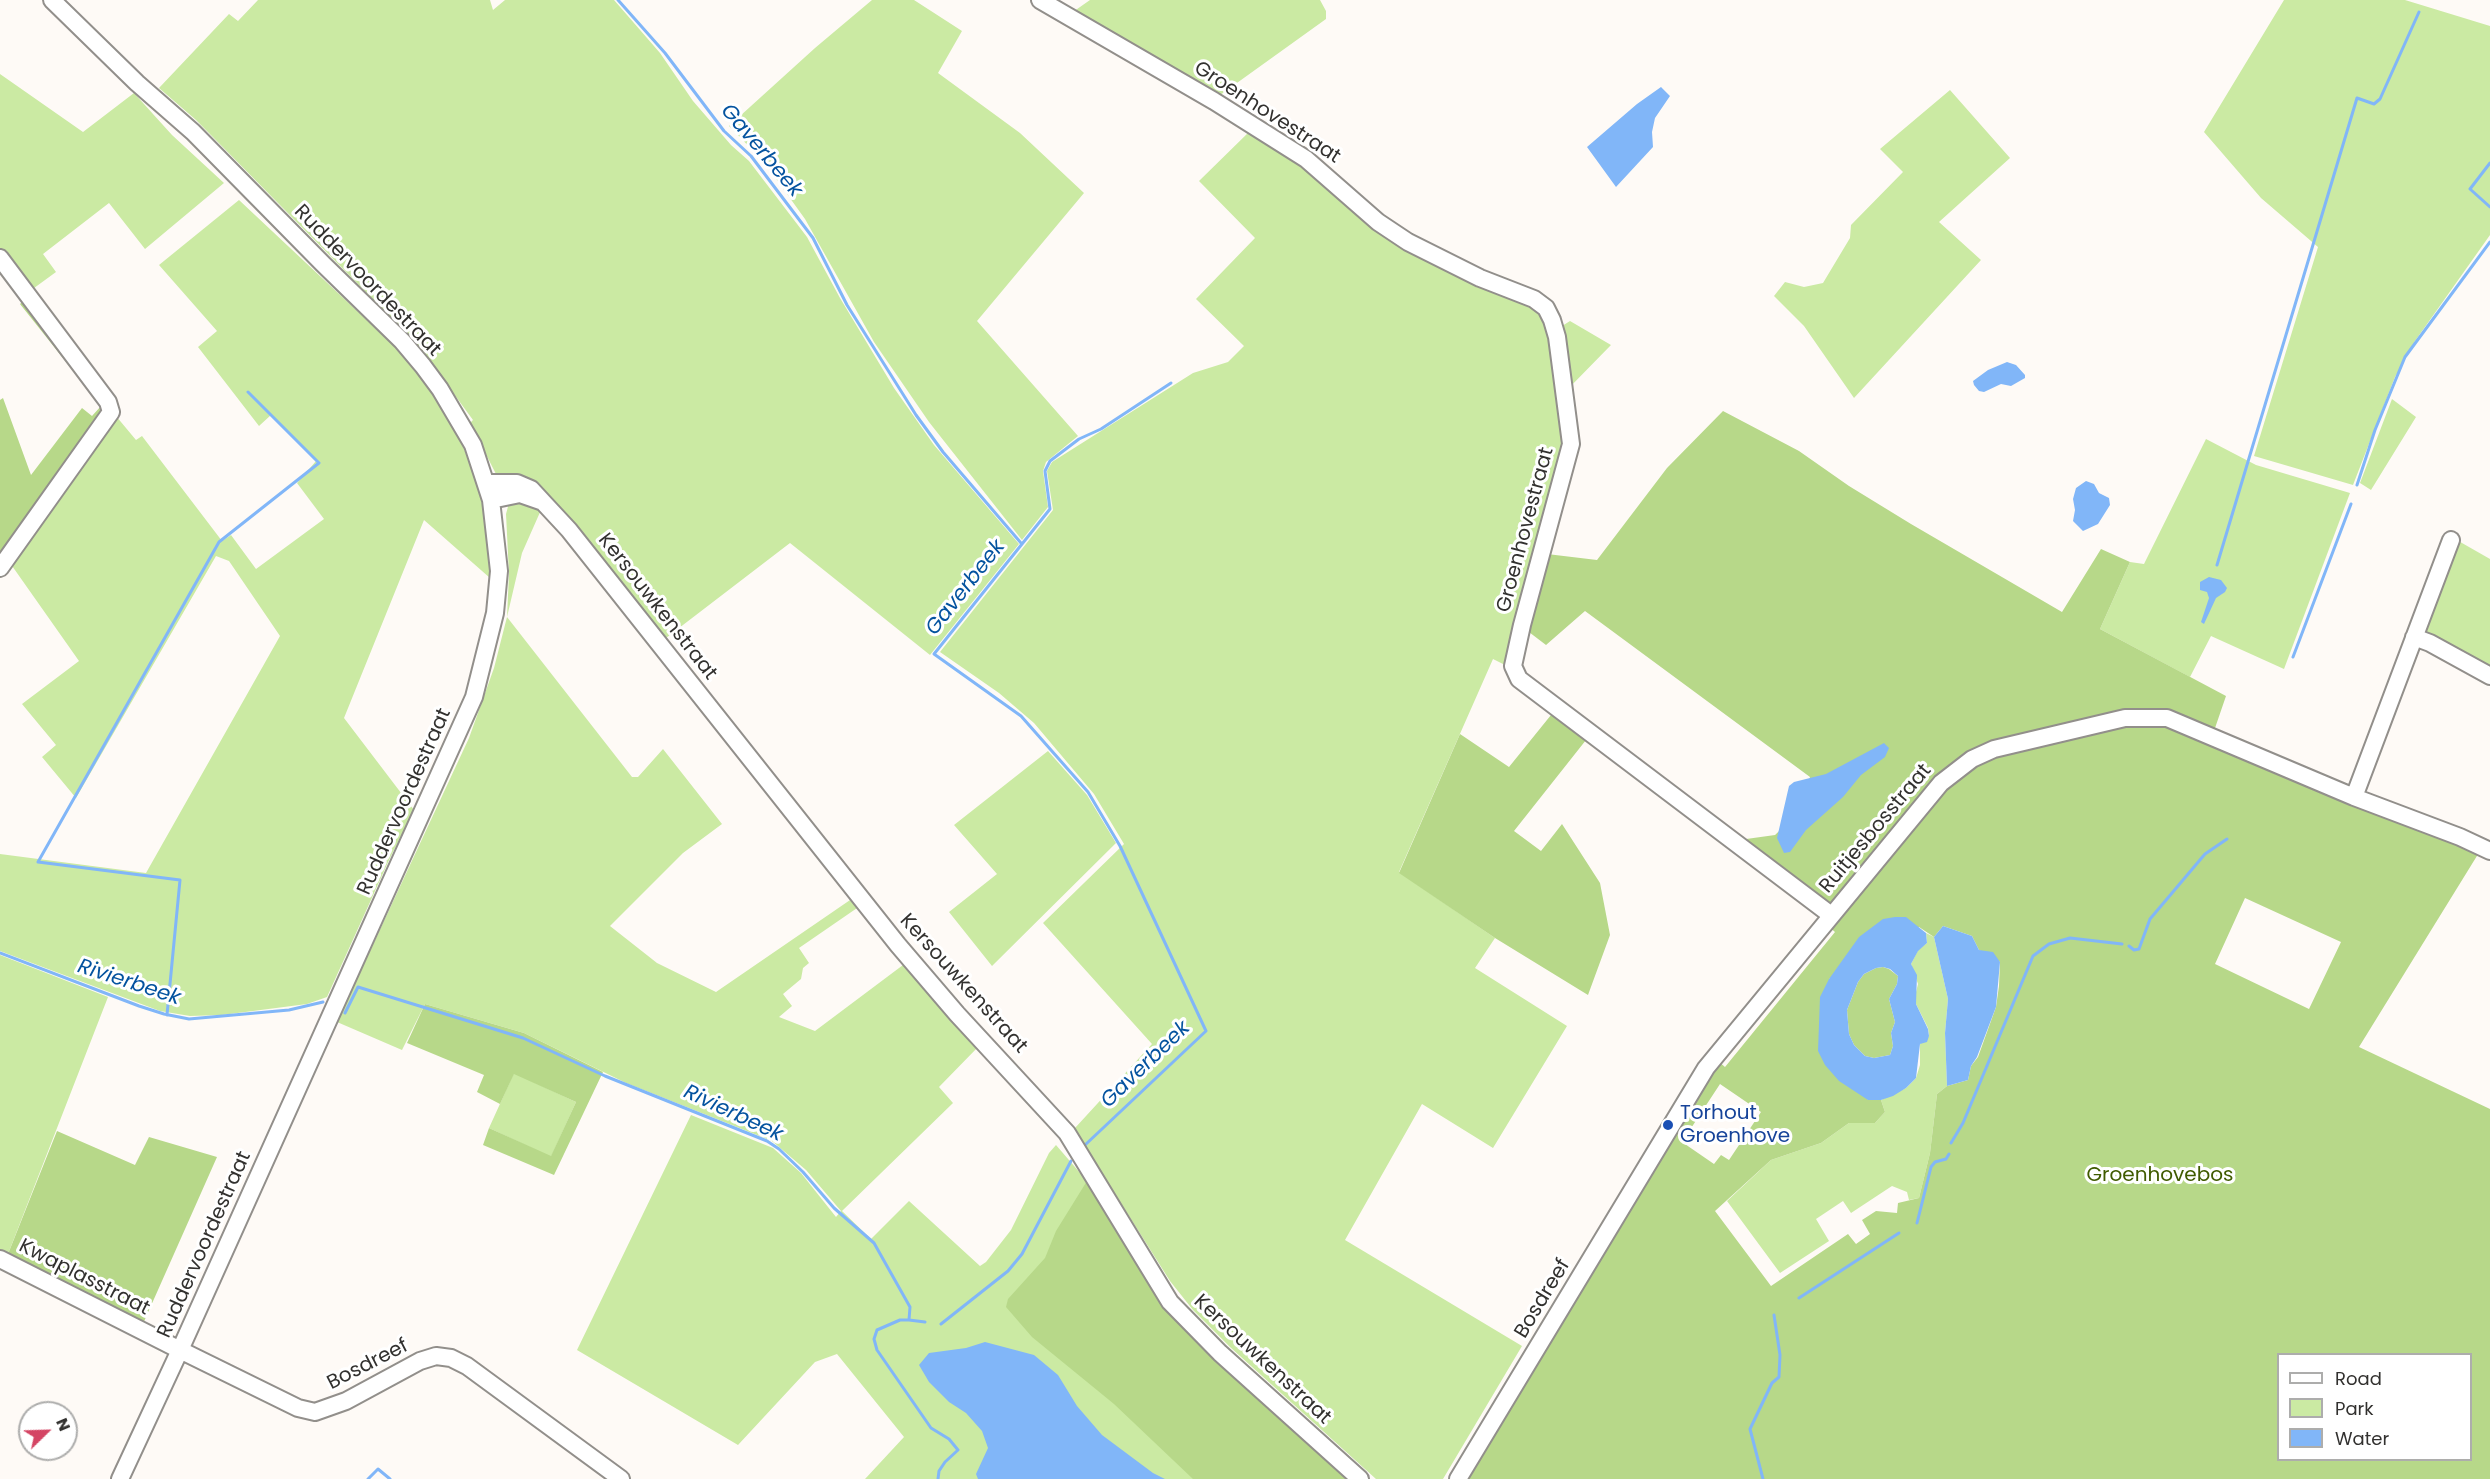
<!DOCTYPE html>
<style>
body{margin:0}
#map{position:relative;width:2490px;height:1479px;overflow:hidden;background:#fefaf6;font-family:Poppins,sans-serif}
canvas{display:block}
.legend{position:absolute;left:2277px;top:1353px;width:195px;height:108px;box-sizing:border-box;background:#fff;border:2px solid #adadac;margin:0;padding:8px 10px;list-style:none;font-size:18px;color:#32312f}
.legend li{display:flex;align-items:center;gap:12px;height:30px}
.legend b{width:30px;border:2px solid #adadac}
.north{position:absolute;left:18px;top:1401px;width:60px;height:60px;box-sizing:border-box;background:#fff;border:2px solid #adadac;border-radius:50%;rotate:67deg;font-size:16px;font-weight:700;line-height:24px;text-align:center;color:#32312f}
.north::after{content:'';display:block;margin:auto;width:21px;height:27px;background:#d44564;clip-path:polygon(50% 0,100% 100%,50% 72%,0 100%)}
</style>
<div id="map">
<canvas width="2490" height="1479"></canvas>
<ul class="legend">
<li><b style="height:8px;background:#fff"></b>Road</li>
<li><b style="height:16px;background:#cbeaa3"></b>Park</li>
<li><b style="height:16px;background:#81b6f8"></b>Water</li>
</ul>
<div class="north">N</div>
</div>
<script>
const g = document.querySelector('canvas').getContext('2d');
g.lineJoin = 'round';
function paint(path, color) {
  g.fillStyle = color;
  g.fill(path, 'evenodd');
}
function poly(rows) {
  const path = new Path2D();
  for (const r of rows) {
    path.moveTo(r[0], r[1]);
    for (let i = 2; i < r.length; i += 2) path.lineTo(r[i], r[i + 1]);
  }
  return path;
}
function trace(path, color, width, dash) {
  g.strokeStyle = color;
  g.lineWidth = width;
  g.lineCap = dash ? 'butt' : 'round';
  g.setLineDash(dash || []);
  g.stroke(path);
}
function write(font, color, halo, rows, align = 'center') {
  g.font = font + ' Poppins,sans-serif';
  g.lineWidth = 6;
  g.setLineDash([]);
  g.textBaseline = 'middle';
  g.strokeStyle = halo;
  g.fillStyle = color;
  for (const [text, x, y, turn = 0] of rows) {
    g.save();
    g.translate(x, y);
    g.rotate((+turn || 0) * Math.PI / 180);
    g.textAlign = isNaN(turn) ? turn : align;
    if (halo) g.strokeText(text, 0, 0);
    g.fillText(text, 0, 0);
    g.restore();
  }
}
const green = poly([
 [258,0,490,0,493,10,505,0,614,0,660,53,693,101,731,145,749,161,807,237,840,298,894,388,934,445,1019,544,930,655,790,543,666,638,575,524,496,474,470,423,473,420,418,345,196,120,159,88,229,14,238,21],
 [872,0,914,0,962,31,938,73,1020,133,1084,193,977,321,1078,436,1046,462,1043,471,1048,507,1022,540,929,422,874,342,805,219,764,162,729,126,815,48],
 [1090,0,1320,0,1326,11,1326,19,1216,98,1070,14],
 [2284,0,2405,0,2490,26,2490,235,2415,341,2395,377,2353,485,2254,456,2318,247,2261,198,2204,132],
 [0,74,83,132,134,93,172,135,224,183,145,249,109,203,43,254,56,272,30,291,0,251],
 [1950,90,2010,158,1939,222,1981,260,1854,398,1804,326,1774,296,1785,282,1804,287,1823,283,1850,238,1851,225,1903,172,1880,149],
 [1251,130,1306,166,1354,203,1533,305,1548,321,1566,442,1505,665,1493,659,1399,872,1495,938,1475,968,1567,1026,1493,1148,1422,1104,1345,1240,1522,1346,1443,1479,1376,1479,1230,1347,1193,1310,1170,1281,1100,1170,1075,1128,1152,1044,1043,923,1124,844,1094,794,1034,723,999,693,940,652,1053,510,1047,471,1052,462,1193,373,1228,362,1244,346,1196,299,1255,238,1199,181],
 [239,200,404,355,439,402,463,446,479,489,489,539,490,578,424,520,344,718,414,810,390,858,327,997,307,1004,222,1015,190,1016,160,1011,0,951,0,854,146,873,280,636,229,561,216,556,76,798,42,757,56,745,22,704,79,661,10,563,116,416,136,440,142,436,222,541,231,535,256,569,324,519,297,483,316,461,271,415,259,426,198,347,217,331,159,265],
 [1570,321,1611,345,1566,391,1559,328],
 [2392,399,2416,417,2371,490,2360,483],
 [2206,439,2256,465,2350,493,2284,669,2211,636,2190,677,2100,629,2130,562,2144,564],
 [518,499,541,510,522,553,507,617,632,777,638,777,663,749,722,824,683,853,610,926,657,963,716,992,853,898,860,906,799,948,809,963,803,968,801,979,783,994,792,1006,779,1017,815,1031,907,962,979,1046,939,1087,953,1103,842,1211,871,1239,909,1201,980,1266,986,1262,1011,1230,1049,1153,1056,1145,1087,1181,1150,1285,1351,1479,865,1479,904,1437,837,1354,815,1362,738,1445,577,1350,691,1115,773,1148,801,1173,836,1217,841,1211,806,1170,772,1141,626,1083,524,1033,425,1004,402,1050,337,1022,469,738,494,668,507,617,509,574,506,514,509,503],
 [2455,539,2490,559,2490,672,2418,634],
 [1048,751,1087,795,1116,843,992,966,949,912,997,874,954,825],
 [1926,933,1934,937,1948,999,1945,1033,1947,1086,1937,1094,1930,1153,1919,1198,1909,1200,1907,1192,1892,1186,1851,1213,1843,1201,1816,1219,1829,1241,1780,1273,1727,1201,1771,1160,1821,1143,1849,1123,1875,1123,1885,1112,1881,1100,1906,1088,1916,1078,1920,1065,1920,1044,1929,1036,1928,1028,1916,1004,1915,996,1918,984,1911,964,1918,950,1927,943],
 [0,955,108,997,8,1254,0,1250],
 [514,1073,576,1102,551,1157,489,1128]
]);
const forest = poly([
 [28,297,111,406,0,563,0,400,3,398,31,475,82,408,92,416,101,406,20,304],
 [1723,411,1799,451,1849,486,1911,524,2062,612,2101,549,2130,562,2100,629,2226,696,2214,731,2480,851,2359,1047,2490,1109,2490,1479,1464,1479,1718,1061,1725,1067,1835,932,1828,926,1837,915,1739,840,1775,835,1802,809,1810,777,1585,611,1546,645,1525,629,1547,554,1597,560,1667,468],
 [2245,898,2341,942,2309,1009,2215,964],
 [1943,926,1972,936,1979,950,2000,962,1999,986,1996,1007,1978,1057,1971,1066,1968,1080,1947,1086,1937,1094,1930,1153,1919,1198,1898,1203,1897,1213,1876,1211,1862,1220,1870,1234,1856,1244,1848,1234,1771,1286,1715,1211,1771,1160,1821,1143,1849,1123,1875,1123,1885,1112,1881,1100,1868,1100,1829,979,1919,927,1934,937],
 [1720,1084,1761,1112,1729,1160,1721,1155,1714,1164,1682,1142],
 [2278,1354,2470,1354,2470,1460,2278,1460],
 [1551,715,1586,740,1514,831,1541,851,1562,824,1600,883,1610,935,1588,995,1495,938,1399,873,1460,734,1509,767],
 [1883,967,1889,969,1898,976,1897,984,1889,999,1895,1022,1891,1033,1893,1046,1890,1055,1874,1058,1865,1056,1854,1045,1849,1034,1847,1010,1858,982,1864,974,1876,968],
 [425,1004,524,1033,603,1072,554,1175,483,1145,489,1128,551,1156,576,1102,514,1074,500,1104,477,1092,484,1075,407,1043],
 [57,1131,135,1165,149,1137,217,1157,142,1326,8,1254],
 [1087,1181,1150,1285,1351,1479,1193,1479,1114,1404,1032,1337,1006,1307,1008,1299,1045,1258,1056,1231]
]);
const water = poly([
 [1661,87,1670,96,1655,118,1652,132,1653,147,1616,187,1587,147,1637,104],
 [2007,362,2016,365,2025,375,2025,378,2011,386,2001,384,1984,392,1979,391,1974,385,1973,381,1988,370],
 [2086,481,2094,484,2099,493,2109,498,2110,505,2098,524,2083,531,2073,521,2075,510,2073,499,2076,488],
 [2209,577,2221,580,2227,588,2225,592,2216,598,2204,624,2201,622,2209,598,2207,592,2200,590,2200,582],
 [1884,743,1889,748,1885,757,1861,775,1843,797,1806,830,1790,852,1784,853,1777,838,1789,786,1794,782,1826,774],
 [1895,917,1906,917,1926,933,1927,943,1918,951,1911,964,1917,975,1916,1004,1928,1029,1929,1036,1927,1042,1920,1044,1916,1078,1906,1088,1893,1096,1881,1100,1868,1100,1839,1081,1825,1065,1818,1051,1820,997,1829,979,1859,937,1883,919],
 [1883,967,1890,969,1898,976,1897,984,1889,999,1895,1022,1891,1033,1893,1046,1890,1055,1874,1058,1865,1056,1854,1045,1849,1034,1847,1010,1858,982,1864,974,1876,968],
 [1943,926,1972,936,1979,950,1993,952,2000,962,1996,1007,1977,1057,1971,1066,1968,1080,1947,1086,1945,1033,1948,999,1934,937],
 [985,1342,1034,1355,1058,1375,1077,1406,1102,1435,1153,1473,1165,1479,978,1479,976,1474,988,1448,982,1431,966,1413,949,1402,929,1382,919,1365,929,1353,966,1348]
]);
const stream = poly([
 [618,0,665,53,724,131,751,156,813,238,847,305,916,415,943,452,1021,543],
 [2490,163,2470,189,2490,207],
 [2357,485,2375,430,2405,357,2490,242],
 [2217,565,2357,98,2374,104,2380,99,2419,12],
 [2293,657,2351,504],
 [2129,946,2134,950,2139,949,2150,919,2205,854,2227,839],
 [0,953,139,1006,164,1014,189,1019,289,1010,323,1002],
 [345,1013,358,987,523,1038,605,1076,767,1141,779,1149,803,1172,834,1208,874,1243,910,1307,909,1320,900,1320,877,1330,874,1339,877,1350,931,1428,949,1439,958,1450,945,1462,939,1471,938,1479],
 [167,1015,180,880,38,862,219,542,319,463,248,392],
 [1951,1143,1963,1123,2033,956,2049,944,2070,938,2122,944],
 [1085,1145,1206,1031,1120,846,1088,792,1021,716,934,654,1050,509,1045,471,1050,461,1079,439,1101,429,1171,383],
 [1917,1223,1931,1167,1935,1162,1946,1159,1949,1154],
 [1799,1298,1899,1233],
 [909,1320,925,1322],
 [941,1324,1008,1271,1022,1254,1071,1161],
 [368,1479,378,1469,390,1479],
 [1763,1479,1750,1429,1772,1383,1779,1377,1780,1355,1774,1315]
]);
const minor = poly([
 [52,0,137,83,193,132,323,264,402,341,423,366,440,389,473,445,491,500,499,571,495,613,474,697,180,1350,120,1479],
 [1040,0,1214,101,1306,159,1378,222,1408,242,1480,278,1534,299,1546,308,1552,320,1557,337,1571,444,1522,625,1513,666,1519,679,1831,915],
 [0,258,108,402,111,412,0,568],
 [487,483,517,483,531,489,543,502,520,494,491,500],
 [543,502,569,530,898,945,957,1014,1067,1133,1170,1302,1220,1353,1360,1479],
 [2414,637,2430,643,2490,676],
 [2354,797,2451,540],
 [0,1259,180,1350,298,1408,315,1412,346,1401,420,1361,436,1356,451,1358,467,1366,621,1479],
 [1458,1479,1706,1068,1941,783,1972,759,1994,749,2125,718,2167,718,2354,797,2460,837,2490,851]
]);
const markers = [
 [1668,1125,6,"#1a4fb4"]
];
const streetNames = [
 ["Groenhovestraat",1267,113,33],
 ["Ruddervoordestraat",367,281,46],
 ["Groenhovestraat",1526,530,-75],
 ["Kersouwkenstraat",657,607,52],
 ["Ruddervoordestraat",405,802,-66],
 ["Ruitjesbosstraat",1876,829,-50],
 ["Kersouwkenstraat",963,984,48],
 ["Ruddervoordestraat",205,1245,-66],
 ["Kwaplasstraat",84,1278,27],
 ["Bosdreef",1543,1299,-59],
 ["Kersouwkenstraat",1262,1360,43],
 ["Bosdreef",368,1365,-27]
];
const transitNames = [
 ["Torhout",1680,1114],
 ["Groenhove",1680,1137]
];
const parkNames = [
 ["Groenhovebos",2160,1176]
];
const waterNames = [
 ["Gaverbeek",761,151,50],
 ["Gaverbeek",966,588,-52],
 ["Rivierbeek",129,983,18],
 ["Gaverbeek",1146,1065,-44],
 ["Rivierbeek",733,1114,25]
];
paint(green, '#cbeaa3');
paint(forest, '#b7d889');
paint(water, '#81b6f8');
trace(stream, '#81b6f8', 3);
trace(minor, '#928f8b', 20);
trace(minor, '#fff', 16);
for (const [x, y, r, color] of markers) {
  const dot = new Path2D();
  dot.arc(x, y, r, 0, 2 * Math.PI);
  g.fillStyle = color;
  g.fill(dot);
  trace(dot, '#fff', 2);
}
write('20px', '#32312f', '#fff', streetNames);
write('20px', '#164399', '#fff', transitNames, 'left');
write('20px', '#405b00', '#fff', parkNames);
write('italic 21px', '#04539f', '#fff', waterNames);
</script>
